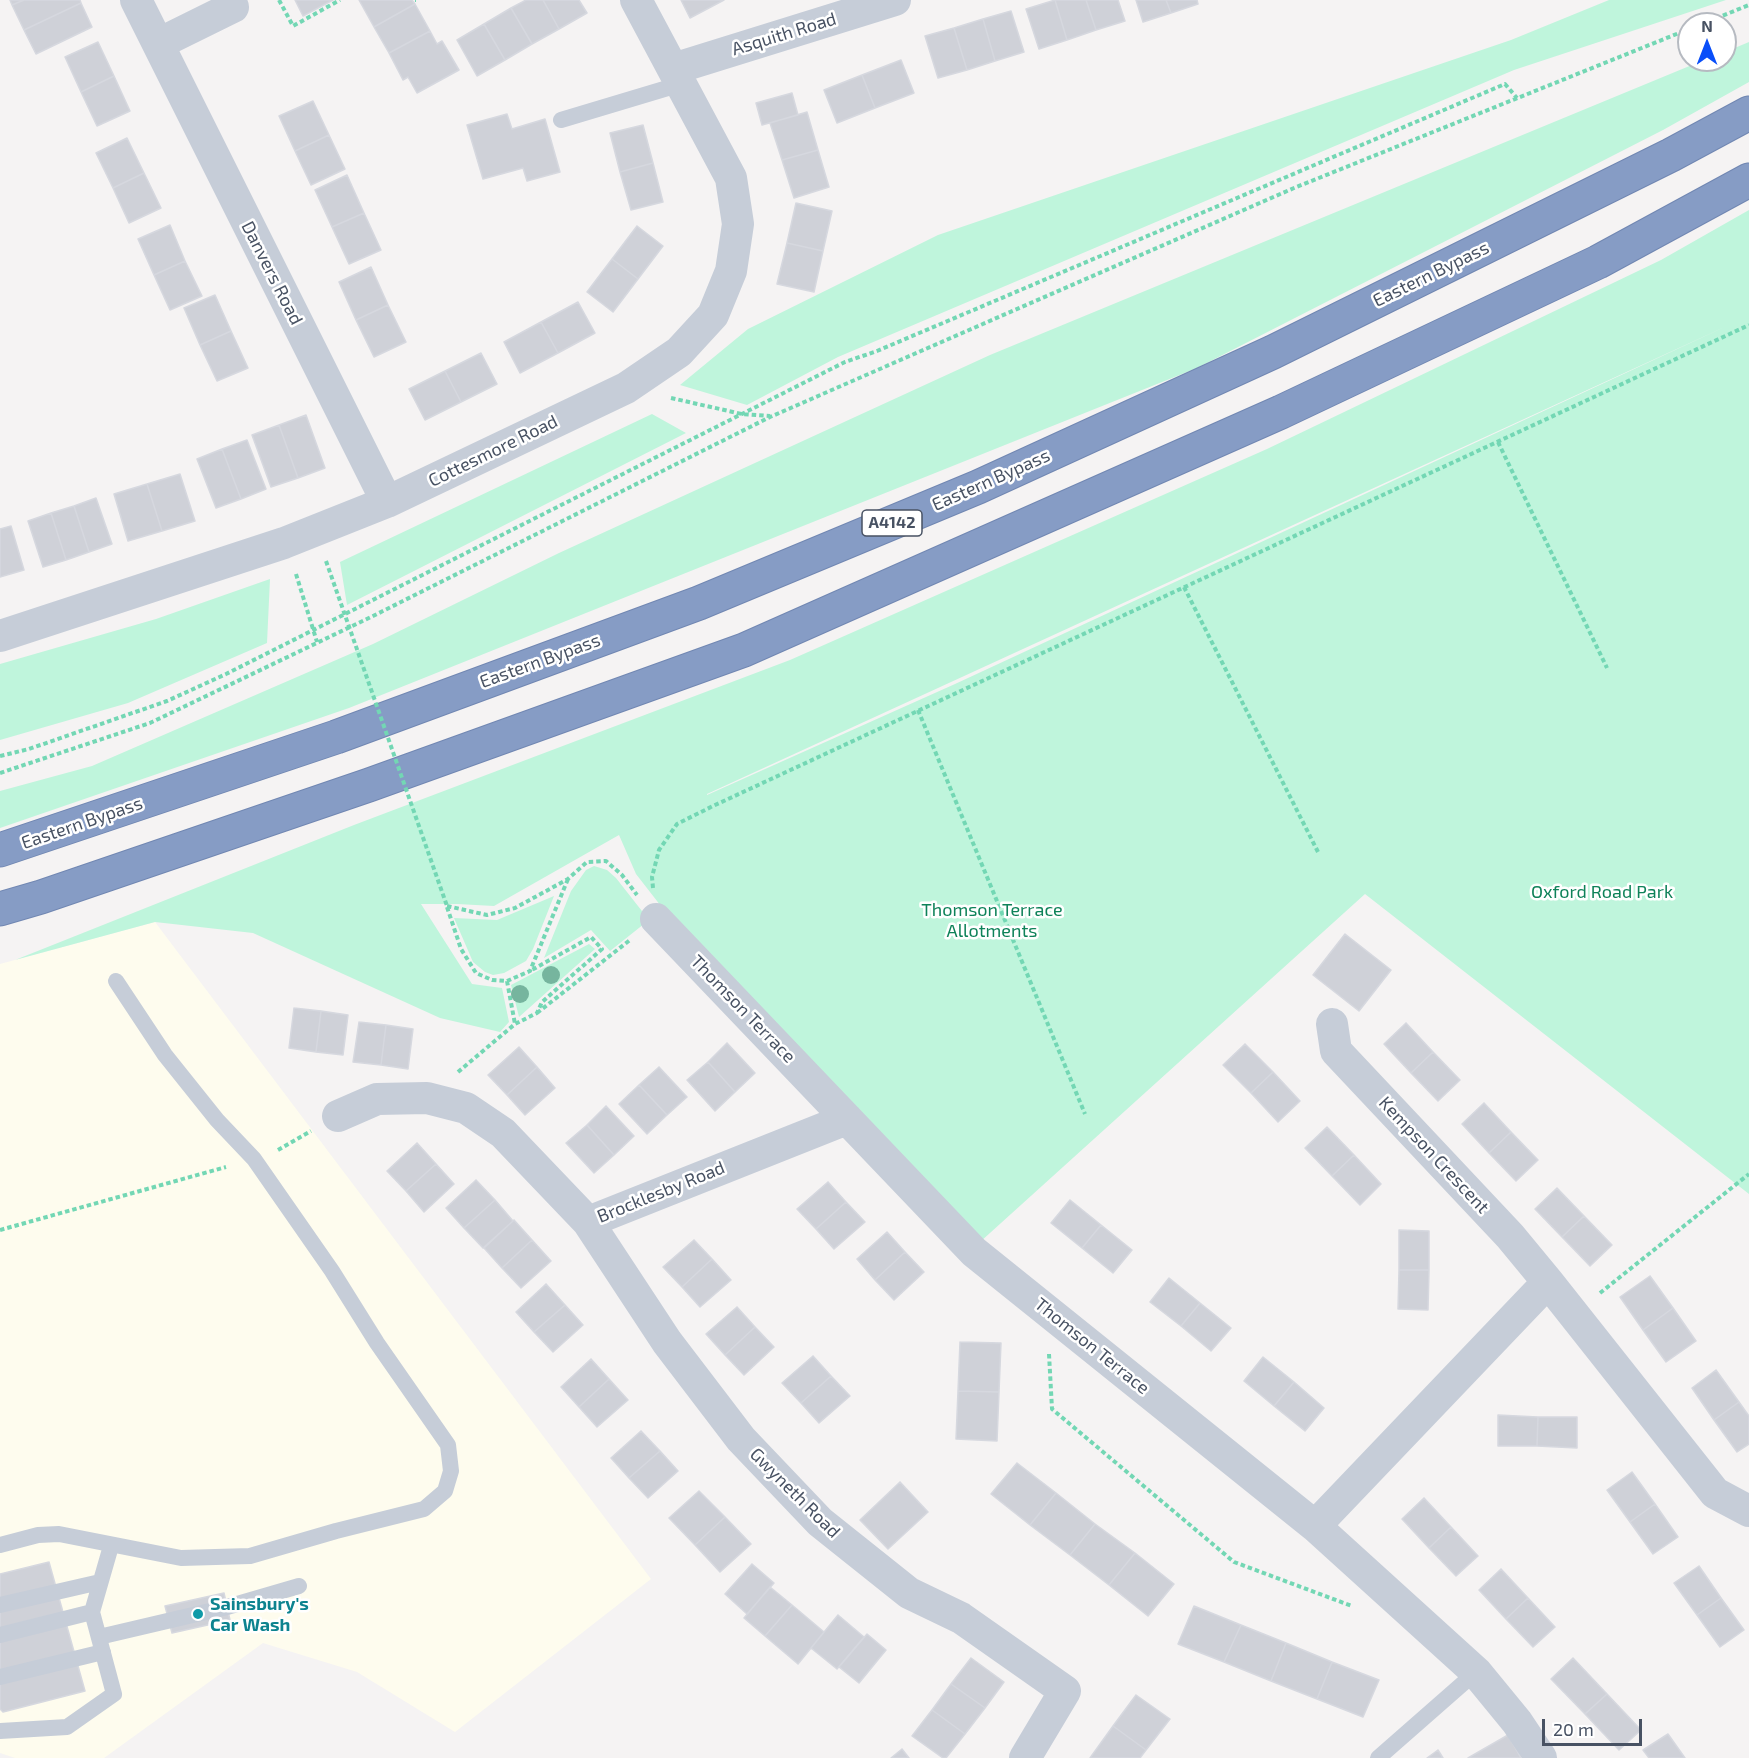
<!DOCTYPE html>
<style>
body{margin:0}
#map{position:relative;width:1749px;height:1758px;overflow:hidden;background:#f5f3f3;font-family:"Exo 2",sans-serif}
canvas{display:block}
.north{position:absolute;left:1677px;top:12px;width:60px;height:60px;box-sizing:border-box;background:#fff;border:2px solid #b6bac1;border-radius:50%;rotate:0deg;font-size:16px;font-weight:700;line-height:24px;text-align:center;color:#485263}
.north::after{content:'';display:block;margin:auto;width:21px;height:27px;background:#094ef9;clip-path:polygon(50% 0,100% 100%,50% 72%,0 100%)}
.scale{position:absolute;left:1542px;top:1719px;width:100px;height:27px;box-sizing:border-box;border:3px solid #485263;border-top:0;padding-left:8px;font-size:18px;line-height:21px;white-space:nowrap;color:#485263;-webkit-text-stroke:4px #fff;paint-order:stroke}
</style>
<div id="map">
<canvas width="1749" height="1758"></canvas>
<div class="north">N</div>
<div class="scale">20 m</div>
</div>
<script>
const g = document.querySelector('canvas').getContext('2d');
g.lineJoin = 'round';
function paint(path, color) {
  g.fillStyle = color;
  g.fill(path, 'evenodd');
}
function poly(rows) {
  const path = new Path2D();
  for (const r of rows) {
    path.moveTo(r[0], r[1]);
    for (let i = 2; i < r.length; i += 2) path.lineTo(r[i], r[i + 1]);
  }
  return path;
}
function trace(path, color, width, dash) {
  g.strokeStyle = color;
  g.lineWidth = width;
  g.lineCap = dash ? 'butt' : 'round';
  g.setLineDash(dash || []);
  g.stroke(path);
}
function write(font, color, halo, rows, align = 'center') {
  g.font = font + ' "Exo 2",sans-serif';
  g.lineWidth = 5;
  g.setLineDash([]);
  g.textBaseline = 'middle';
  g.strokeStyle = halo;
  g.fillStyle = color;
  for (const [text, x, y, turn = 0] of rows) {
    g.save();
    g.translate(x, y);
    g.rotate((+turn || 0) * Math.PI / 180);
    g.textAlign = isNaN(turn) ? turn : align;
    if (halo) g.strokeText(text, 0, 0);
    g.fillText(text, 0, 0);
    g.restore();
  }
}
const commercial = poly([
 [155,922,651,1579,455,1732,357,1672,263,1643,104,1758,15,1758,0,1753,0,964]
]);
const green = poly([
 [1609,0,1726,0,1514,70,838,357,747,405,680,385,748,329,938,235,1511,40],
 [1749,42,1749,82,1663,130,1197,368,349,708,0,828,0,791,92,766,373,644,559,553,990,355,1704,60,1725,60,1725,52],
 [1749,210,1749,1194,1365,894,980,1242,664,910,636,874,619,835,494,906,457,904,421,904,472,984,502,988,509,1022,500,1032,440,1018,253,933,155,922,15,960,354,825,790,660,1267,449,1661,260],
 [1729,325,955,684,707,795,707,794],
 [652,414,686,433,347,605,340,562],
 [270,579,267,643,128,703,0,740,0,664,156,619],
 [594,866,607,870,616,878,649,920,610,951,591,930,544,958,571,891,586,870],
 [554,896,533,949,526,961,504,973,493,975,485,972,473,962,454,918,497,920],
 [589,944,595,949,519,1017,511,985]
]);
const building = poly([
 [10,0,24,0,12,5,10,0],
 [24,0,80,0,81,3,24,30,12,5,24,0],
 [295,0,333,0,303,16,295,0],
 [359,0,412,0,415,4,374,27,359,0],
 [526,0,543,0,559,29,532,44,511,8,526,0],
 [543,0,579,0,587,13,559,29,543,0],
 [681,0,724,0,690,18,681,0],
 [1055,0,1067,40,1039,49,1026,9,1055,0],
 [1055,0,1086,0,1096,30,1067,40,1055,0],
 [1086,0,1118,0,1125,21,1096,30,1086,0],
 [1136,0,1166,0,1171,13,1143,22,1136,0],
 [1166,0,1197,0,1198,4,1171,13,1166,0],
 [81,3,92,27,36,54,24,30,81,3],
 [415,4,430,31,389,53,374,27,415,4],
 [511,8,532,44,505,60,484,24,511,8],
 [1011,11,1024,52,995,61,983,19,1011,11],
 [983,19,995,61,967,70,954,28,983,19],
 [484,24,505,60,477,76,457,40,484,24],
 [954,28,967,70,938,78,925,36,954,28],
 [430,31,437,44,442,41,459,70,417,93,408,77,403,80,389,53,430,31],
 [98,42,114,76,81,92,65,57,98,42],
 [901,60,914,93,875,108,862,75,901,60],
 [862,75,875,108,837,123,824,90,862,75],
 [114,76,130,111,97,126,81,92,114,76],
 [792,93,798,115,762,125,756,103,792,93],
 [313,101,329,135,295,151,279,116,313,101],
 [807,112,818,150,782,160,770,123,807,112],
 [507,114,512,129,545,119,560,172,527,181,523,168,483,179,467,125,507,114],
 [643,125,653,163,620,172,610,133,643,125],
 [329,135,345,169,311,185,295,151,329,135],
 [127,138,144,173,113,188,96,153,127,138],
 [818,150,829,187,794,198,782,160,818,150],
 [653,163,663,202,631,210,620,172,653,163],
 [144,173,161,208,129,223,113,188,144,173],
 [347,175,364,213,332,227,315,190,347,175],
 [796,203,832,211,823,251,787,243,796,203],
 [364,213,381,250,349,264,332,227,364,213],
 [170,225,185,261,154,275,138,239,170,225],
 [637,226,663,246,638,279,612,259,637,226],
 [787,243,823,251,814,292,777,284,787,243],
 [612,259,638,279,613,312,587,292,612,259],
 [185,261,202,296,170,310,154,275,185,261],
 [371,267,388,305,356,320,339,282,371,267],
 [215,295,231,331,200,345,184,308,215,295],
 [578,302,595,333,558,353,541,322,578,302],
 [388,305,406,342,374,357,356,320,388,305],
 [541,322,558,353,520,373,504,342,541,322],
 [231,331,248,368,217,381,200,345,231,331],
 [481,353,497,384,461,402,445,371,481,353],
 [445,371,461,402,425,420,409,389,445,371],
 [306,415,325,468,298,478,279,425,306,415],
 [279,425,298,478,271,487,252,435,279,425],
 [247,440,266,489,241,499,222,449,247,440],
 [222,449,241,499,216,508,197,459,222,449],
 [180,474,195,521,162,531,147,484,180,474],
 [147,484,162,531,128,541,114,494,147,484],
 [96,498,112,544,89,552,74,506,96,498],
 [74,506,89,552,66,560,51,513,74,506],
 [51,513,66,560,43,567,28,521,51,513],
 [11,526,24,570,0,577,0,529,11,526],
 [1345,934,1391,970,1359,1011,1313,975,1345,934],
 [294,1008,321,1011,316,1052,289,1048,294,1008],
 [321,1011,348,1015,343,1055,316,1052,321,1011],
 [359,1022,386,1025,381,1065,353,1062,359,1022],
 [1406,1023,1433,1052,1411,1073,1384,1044,1406,1023],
 [386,1025,413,1029,408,1069,381,1065,386,1025],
 [727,1043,755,1073,735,1092,708,1062,727,1043],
 [1245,1044,1273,1072,1251,1093,1223,1065,1245,1044],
 [519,1047,537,1067,507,1095,488,1075,519,1047],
 [1433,1052,1460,1080,1438,1101,1411,1073,1433,1052],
 [708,1062,735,1092,715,1111,687,1080,708,1062],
 [537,1067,555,1088,525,1115,507,1095,537,1067],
 [659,1067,687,1097,667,1115,639,1085,659,1067],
 [1273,1072,1300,1101,1278,1122,1251,1093,1273,1072],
 [639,1085,667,1115,647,1134,619,1104,639,1085],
 [1484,1103,1511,1132,1489,1153,1462,1124,1484,1103],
 [606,1106,634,1136,614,1155,587,1125,606,1106],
 [587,1125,614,1155,594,1173,566,1143,587,1125],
 [1327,1127,1354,1155,1332,1176,1305,1148,1327,1127],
 [1511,1132,1538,1160,1516,1181,1489,1153,1511,1132],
 [417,1143,436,1164,406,1191,387,1171,417,1143],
 [1354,1155,1381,1184,1360,1205,1332,1176,1354,1155],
 [436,1164,454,1184,424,1212,406,1191,436,1164],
 [476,1180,495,1200,464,1228,446,1208,476,1180],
 [828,1182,846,1202,816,1229,797,1209,828,1182],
 [1557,1188,1584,1216,1562,1237,1535,1209,1557,1188],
 [495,1200,513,1221,483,1248,464,1228,495,1200],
 [1070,1200,1101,1225,1082,1248,1051,1223,1070,1200],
 [846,1202,865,1222,834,1249,816,1229,846,1202],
 [1584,1216,1612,1245,1590,1266,1562,1237,1584,1216],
 [514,1220,532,1240,502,1268,484,1248,514,1220],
 [1101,1225,1132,1250,1113,1273,1082,1248,1101,1225],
 [1399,1230,1429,1231,1429,1270,1399,1270,1399,1230],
 [887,1232,905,1252,875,1280,857,1259,887,1232],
 [532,1240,551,1261,521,1288,502,1268,532,1240],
 [694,1240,712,1259,682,1287,663,1267,694,1240],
 [905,1252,924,1272,894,1300,875,1280,905,1252],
 [712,1259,731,1280,700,1307,682,1287,712,1259],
 [1399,1270,1429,1270,1428,1310,1398,1309,1399,1270],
 [1650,1276,1673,1308,1643,1330,1620,1297,1650,1276],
 [1169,1278,1200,1303,1181,1326,1150,1302,1169,1278],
 [546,1284,565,1305,534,1332,516,1312,546,1284],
 [1200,1303,1231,1328,1211,1351,1181,1326,1200,1303],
 [565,1305,583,1325,553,1352,534,1332,565,1305],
 [737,1307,755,1327,725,1355,706,1334,737,1307],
 [1673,1308,1696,1341,1666,1362,1643,1330,1673,1308],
 [755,1327,774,1347,744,1375,725,1355,755,1327],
 [960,1342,1001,1343,999,1392,958,1391,960,1342],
 [813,1356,831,1376,801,1403,782,1383,813,1356],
 [1263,1357,1294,1382,1274,1406,1244,1381,1263,1357],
 [591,1359,609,1379,579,1407,561,1387,591,1359],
 [1716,1370,1739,1402,1714,1420,1692,1388,1716,1370],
 [831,1376,850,1396,819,1423,801,1403,831,1376],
 [609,1379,628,1400,597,1427,579,1407,609,1379],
 [1294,1382,1324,1408,1305,1431,1274,1406,1294,1382],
 [958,1391,999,1392,997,1441,956,1439,958,1391],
 [1739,1402,1749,1416,1749,1444,1737,1452,1714,1420,1739,1402],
 [1498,1415,1538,1417,1537,1446,1498,1446,1498,1415],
 [1538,1417,1577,1417,1577,1448,1537,1446,1538,1417],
 [641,1431,660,1451,629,1478,611,1458,641,1431],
 [660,1451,678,1471,648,1498,629,1478,660,1451],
 [1017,1463,1056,1493,1030,1525,991,1494,1017,1463],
 [1632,1472,1655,1504,1630,1522,1607,1490,1632,1472],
 [900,1482,928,1512,888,1549,860,1520,900,1482],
 [699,1491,725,1517,695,1545,669,1518,699,1491],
 [1056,1493,1095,1524,1070,1555,1030,1525,1056,1493],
 [1424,1498,1451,1527,1429,1548,1402,1519,1424,1498],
 [1655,1504,1678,1537,1653,1554,1630,1522,1655,1504],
 [725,1517,751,1544,720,1572,695,1545,725,1517],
 [1095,1524,1135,1553,1109,1585,1070,1555,1095,1524],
 [1451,1527,1478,1556,1456,1576,1429,1548,1451,1527],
 [1135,1553,1174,1584,1148,1616,1109,1585,1135,1553],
 [49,1562,85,1691,3,1712,0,1709,0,1574,49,1562],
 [752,1564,774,1583,747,1614,725,1594,752,1564],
 [1699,1566,1721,1598,1697,1615,1674,1583,1699,1566],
 [1501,1569,1528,1598,1506,1619,1479,1590,1501,1569],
 [770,1587,792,1605,765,1636,744,1618,770,1587],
 [224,1593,230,1620,172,1633,165,1606,224,1593],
 [1528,1598,1555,1627,1533,1647,1506,1619,1528,1598],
 [1721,1598,1744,1630,1720,1647,1697,1615,1721,1598],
 [792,1605,824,1632,798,1664,765,1636,792,1605],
 [1194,1606,1241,1625,1224,1662,1178,1644,1194,1606],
 [838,1615,864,1637,837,1669,811,1648,838,1615],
 [1241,1625,1286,1643,1271,1681,1224,1662,1241,1625],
 [867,1634,886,1650,859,1683,839,1667,867,1634],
 [1286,1643,1332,1662,1317,1699,1271,1681,1286,1643],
 [971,1658,1004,1682,985,1708,951,1684,971,1658],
 [1573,1658,1607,1694,1585,1714,1551,1679,1573,1658],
 [1332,1662,1379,1680,1363,1717,1317,1699,1332,1662],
 [951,1684,985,1708,965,1734,932,1710,951,1684],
 [1607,1694,1641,1730,1619,1750,1585,1714,1607,1694],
 [1136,1695,1170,1719,1146,1750,1113,1726,1136,1695],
 [932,1710,965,1734,946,1758,943,1758,912,1736,932,1710],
 [1113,1726,1146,1750,1140,1758,1090,1758,1113,1726],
 [1668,1734,1685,1758,1649,1758,1643,1750,1668,1734],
 [1508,1735,1521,1758,1468,1758,1508,1735],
 [902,1749,909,1758,891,1758,902,1749],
 [1438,1750,1443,1758,1427,1758,1438,1750]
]);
const path = poly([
 [279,0,293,26,340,0],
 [415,0,416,0],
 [1702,24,1749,5],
 [671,398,742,414,770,416],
 [1498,442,1607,668],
 [296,574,317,642],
 [1184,587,1318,852],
 [918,710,1085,1114],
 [0,756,29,749,167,701,226,674,845,362,877,351,1505,84,1517,98],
 [0,773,150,723,373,616,770,417,1294,188,1689,29],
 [653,888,652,877,659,850,677,824,713,806,1749,325],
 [447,906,487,915,515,908,568,879,587,862,606,861,622,875,637,895],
 [447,907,461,949,476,973,492,980,507,981,530,971,568,879],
 [507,981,515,1024],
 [537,1013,630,940],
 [458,1072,515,1024,537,1013,542,1002,602,949,591,937,530,971],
 [278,1150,311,1131],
 [0,1230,226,1167],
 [1600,1293,1749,1174],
 [1049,1354,1052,1409,1234,1562,1352,1606]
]);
const lane = poly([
 [561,120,681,84],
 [0,1545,38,1535,59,1534,181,1558,250,1556,336,1531,424,1509,445,1491,451,1471,448,1445,377,1343,332,1271,254,1159,217,1120,165,1055,116,981],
 [0,1605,100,1582],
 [0,1635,92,1612],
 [99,1637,227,1607,299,1586],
 [0,1677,103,1652],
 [0,1731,67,1727,114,1694,92,1612,111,1546],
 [1378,1758,1476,1672]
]);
const street = poly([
 [136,0,387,502],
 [158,44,233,7],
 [673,69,895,0],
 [0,636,284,543,387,502,626,388,679,352,713,315,731,271,738,224,731,178,636,0],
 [656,919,974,1252,1315,1526,1476,1672,1517,1722,1541,1758],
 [338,1116,377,1099,427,1098,466,1108,503,1133,588,1222,847,1119],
 [588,1222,667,1342,741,1439,820,1522,909,1593,961,1618,1065,1691,1025,1758],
 [1548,1282,1715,1493,1749,1511],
 [1315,1526,1548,1282,1510,1236,1336,1051,1332,1024]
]);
const highway = poly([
 [0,850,336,737,699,603,978,487,1273,352,1671,155,1749,113],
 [0,909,41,897,369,785,744,650,1281,412,1598,262,1749,180]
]);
const pathBridge = poly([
 [326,561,447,906]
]);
const trees = [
 [551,975],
 [520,994]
];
const markers = [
 [198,1614,6,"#0f9aa8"]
];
const shields = [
 [892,523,60]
];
const shieldNames = [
 ["A4142",892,523]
];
const streetNames = [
 ["Asquith Road",784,34,-17],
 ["Danvers Road",272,273,63],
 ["Eastern Bypass",1431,274,-26],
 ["Cottesmore Road",493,451,-26],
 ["Eastern Bypass",991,480,-24],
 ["Eastern Bypass",540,661,-20],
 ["Eastern Bypass",82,823,-19],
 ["Thomson Terrace",743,1009,46],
 ["Kempson Crescent",1434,1155,47],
 ["Brocklesby Road",661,1192,-22],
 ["Thomson Terrace",1092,1346,39],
 ["Gwyneth Road",795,1493,45]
];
const parkNames = [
 ["Oxford Road Park",1602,892],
 ["Thomson Terrace",992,910],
 ["Allotments",992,931]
];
const cultureNames = [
 ["Sainsbury's",210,1604],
 ["Car Wash",210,1625]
];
paint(commercial, '#fefcee');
paint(green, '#bff5dc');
paint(building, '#cfd1d8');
trace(building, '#d6d8df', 1.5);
trace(highway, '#7187b2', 35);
trace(path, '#73d7b4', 4, [4.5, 3]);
trace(lane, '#c6cdd8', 16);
trace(street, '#c6cdd8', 32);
trace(highway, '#869cc5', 33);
trace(pathBridge, '#73d7b4', 4, [4.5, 3]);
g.fillStyle = '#76b59e';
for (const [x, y] of trees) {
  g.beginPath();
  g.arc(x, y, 9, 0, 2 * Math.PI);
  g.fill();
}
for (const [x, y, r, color] of markers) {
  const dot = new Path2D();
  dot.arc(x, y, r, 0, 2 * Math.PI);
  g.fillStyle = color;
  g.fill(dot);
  trace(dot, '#fff', 2);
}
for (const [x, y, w] of shields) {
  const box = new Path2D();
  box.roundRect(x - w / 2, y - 13, w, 26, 4.5);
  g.fillStyle = '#fff';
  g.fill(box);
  trace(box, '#485263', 1.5);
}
write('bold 16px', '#485263', null, shieldNames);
write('18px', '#485263', '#fff', streetNames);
write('18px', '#0e8259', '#fff', parkNames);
write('bold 18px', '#0d838f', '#fff', cultureNames, 'left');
</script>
